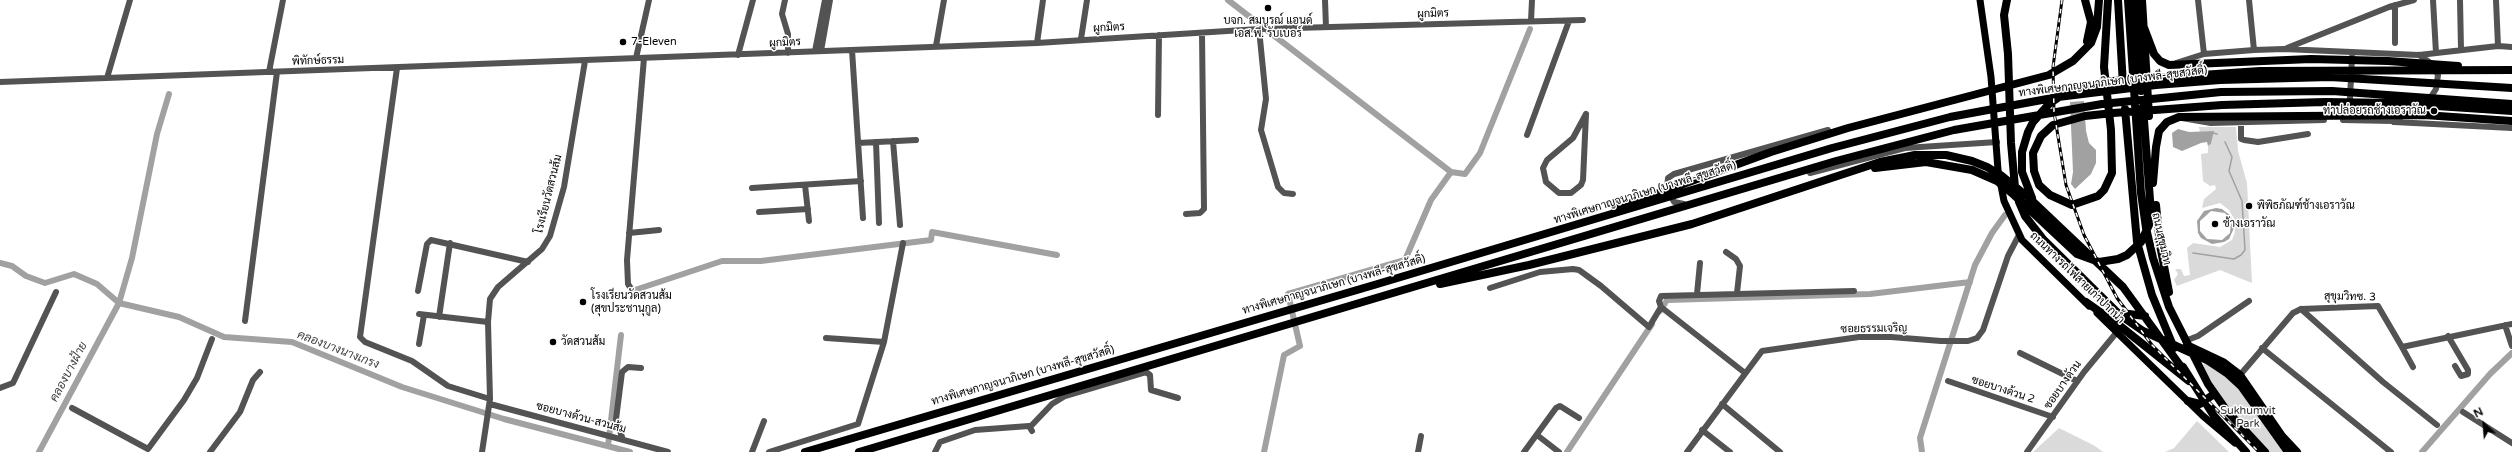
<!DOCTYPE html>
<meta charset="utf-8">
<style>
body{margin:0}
#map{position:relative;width:2512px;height:452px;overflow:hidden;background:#fff;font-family:"Varela Round",sans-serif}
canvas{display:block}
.north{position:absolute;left:2464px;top:404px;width:40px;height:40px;-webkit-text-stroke:3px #fff;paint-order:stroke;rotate:334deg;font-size:11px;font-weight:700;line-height:16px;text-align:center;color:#000}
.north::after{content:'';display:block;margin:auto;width:14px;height:18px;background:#000;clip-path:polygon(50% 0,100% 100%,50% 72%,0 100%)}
</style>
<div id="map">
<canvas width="2512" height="452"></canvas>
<div class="north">N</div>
</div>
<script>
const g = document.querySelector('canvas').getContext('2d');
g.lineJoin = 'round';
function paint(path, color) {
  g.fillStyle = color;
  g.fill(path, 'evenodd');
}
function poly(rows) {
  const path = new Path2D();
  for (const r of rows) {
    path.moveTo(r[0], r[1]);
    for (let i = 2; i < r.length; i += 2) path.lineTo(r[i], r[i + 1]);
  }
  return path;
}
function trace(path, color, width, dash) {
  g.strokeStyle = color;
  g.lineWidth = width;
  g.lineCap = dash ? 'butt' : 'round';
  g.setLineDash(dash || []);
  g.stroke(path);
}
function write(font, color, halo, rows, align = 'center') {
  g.font = font + ' "Varela Round",Sarabun,sans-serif';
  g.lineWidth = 3;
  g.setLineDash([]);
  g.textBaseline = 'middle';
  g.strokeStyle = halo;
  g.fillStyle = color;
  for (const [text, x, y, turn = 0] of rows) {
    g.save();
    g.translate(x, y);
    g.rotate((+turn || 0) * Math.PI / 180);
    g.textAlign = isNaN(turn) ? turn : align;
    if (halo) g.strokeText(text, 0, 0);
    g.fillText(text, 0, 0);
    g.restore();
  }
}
const green = poly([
 [2199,127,2236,127,2238,151,2247,183,2252,283,2220,270,2177,286,2174,280,2178,274,2175,269,2181,269,2184,276,2190,275,2187,248,2193,243,2220,247,2232,240,2235,232,2235,220,2229,210,2220,203,2202,208,2204,199,2216,189,2215,185,2210,186,2203,181,2201,154,2208,153,2208,146,2211,144,2214,131,2200,132],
 [2207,360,2228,374,2288,452,2265,452,2257,444,2200,369],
 [2197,421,2229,452,2165,452,2174,448],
 [2059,428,2095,446,2103,452,2033,452]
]);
const water = poly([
 [2084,101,2086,131,2089,143,2096,150,2096,163,2091,174,2075,189,2071,184,2073,172,2070,102],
 [2178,129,2189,132,2214,131,2211,144,2208,146,2207,142,2201,143,2182,151,2173,147,2172,133],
 [2216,208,2222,209,2231,216,2234,228,2229,239,2224,242,2212,244,2201,238,2198,233,2197,221,2204,211],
 [2211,211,2225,213,2231,222,2230,233,2222,240,2207,239,2200,231,2200,221]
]);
const stream = poly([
 [2213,133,2217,134],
 [2193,253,2234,259,2241,255,2245,250,2242,201,2229,171,2232,157,2225,142]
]);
const canal = poly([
 [1228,0,1451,172,1465,174,1480,153,1530,29],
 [0,263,12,266,26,276,45,283,74,274,97,284,119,303,179,317,224,337,292,342,402,387,504,419,630,452],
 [635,290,722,261,761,261,931,240,932,232,1057,255],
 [1660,311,1667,300,1870,294,1970,282],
 [608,446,621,335],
 [39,452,119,303,132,258,157,134,169,94],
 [1264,452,1284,355,1300,346,1288,294,1405,260,1431,200,1451,172],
 [1567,452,1652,324],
 [1922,452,1920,438,1975,265,1992,233,2005,215],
 [2422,452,2490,374,2512,353]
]);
const minor = poly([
 [785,0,782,14,788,34,788,53],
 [1325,0,1326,27],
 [2198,0,2204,54],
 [2249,0,2254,50],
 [2433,0,2436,53],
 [2460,0,2461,49],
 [2496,0,2498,46],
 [1531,21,1532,0],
 [1259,29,1266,99,1261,130,1278,187,1284,193,1293,194],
 [1081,39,1087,0],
 [1037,43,1043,0],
 [2395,43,2395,5],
 [936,46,944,0],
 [2287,48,2389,7,2414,0],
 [852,50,863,218],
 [815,51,825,0],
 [821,51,830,0],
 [738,55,753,0],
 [636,58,649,0],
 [2176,63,2204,54,2254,50,2284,49,2419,55,2498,46,2512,47],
 [397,68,360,337,365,342,412,361,448,386,490,399],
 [269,72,283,0],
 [107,78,130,0],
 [0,82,1037,43,1259,29,1583,20],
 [1586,114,1583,180,1581,185,1571,193,1559,193,1546,182,1543,168,1547,160,1573,138,1586,114],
 [1158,115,1159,35],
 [2182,118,2211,123,2324,120],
 [2349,118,2352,57],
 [2343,120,2393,121,2427,103,2436,89,2438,75,2432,64,2419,55],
 [2241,122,2241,139,2244,140,2258,142,2308,134],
 [2394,122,2512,128],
 [1527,135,1569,21],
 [893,141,900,225],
 [876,142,879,223],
 [858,143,916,140],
 [1810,173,1905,148,1997,142],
 [805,185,809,221],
 [752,188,861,181],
 [1684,204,1674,202,1667,188,1668,178,1674,174,1828,130],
 [759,212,808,209],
 [1186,214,1200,213,1204,209,1202,33],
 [629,233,659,230],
 [1726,252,1736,259,1740,266,1737,293],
 [630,287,628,284,627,260,644,58],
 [1490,288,1540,272,1573,269,1579,270,1601,286,1649,327,1661,307],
 [418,291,427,244,431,240,528,262],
 [1697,294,1700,263],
 [2301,309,2383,382,2437,425],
 [419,314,488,322],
 [439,317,450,243],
 [245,321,277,72],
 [2505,325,2512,346],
 [2448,336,2468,370,2468,374,2461,376,2455,366],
 [826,338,884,342],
 [2185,341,2198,336,2249,301],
 [419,344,424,315],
 [2402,347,2413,367],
 [2262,348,2391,452],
 [2020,353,2077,381],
 [1745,373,1661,307,1659,301,1661,296,1854,291],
 [2240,375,2293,313,2301,309,2378,306,2402,347,2512,324],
 [1948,381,2053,417],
 [0,388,13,383,56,292],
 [490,404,668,452],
 [1722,404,1780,452],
 [72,408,148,449,184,400,197,378,212,339],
 [2463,412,2512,443],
 [1031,426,1052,404,1065,396,1146,372,1150,375,1151,390,1178,398],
 [1702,430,1730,452],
 [1537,435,1559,452],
 [623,440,616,419,622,372,628,367,641,368],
 [210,452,240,412,253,380,260,372],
 [482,452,490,399,488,322,490,299,498,287,542,249,550,236,564,187,585,61],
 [752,452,764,421],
 [769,452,858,424,884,342,903,243],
 [935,452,940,442,975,430,1029,426,1032,431],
 [1418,452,1421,436],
 [1524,452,1556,408,1560,406,1579,418],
 [1687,452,1762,351,1859,337,1891,337,1941,341,1968,341,1977,338,1983,330,2008,256,2019,235],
 [2027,452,2084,372,2117,332]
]);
const major = poly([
 [1980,0,1991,77,1998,170,2004,201,2022,240,2089,306],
 [2097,313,2203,416,2235,443]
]);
const highway = poly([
 [2007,0,2004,15,2008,54,2011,143,2015,187],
 [2085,0,2091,22,2087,41],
 [2108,0,2104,67,2111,130,2112,173,2104,190,2098,196,2072,205,2050,195,2039,185,2034,171,2033,153,2041,136,2053,125,2085,116,2113,113,2155,110,2222,105,2325,102,2392,103,2512,111],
 [2118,0,2123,85],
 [2128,0,2141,193,2146,228,2153,258,2169,307,2208,384,2227,411,2265,452],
 [2136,0,2141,91],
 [2142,0,2149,116],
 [2143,25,2154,54,2160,61,2169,65,2311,59,2388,61,2458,66],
 [2125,109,2137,242,2152,295,2174,348],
 [1875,168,1926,162,1972,170,1997,181,2014,195,2077,254,2099,262,2118,259,2127,255,2141,242,2149,225,2151,213,2143,107],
 [2153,183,2156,147,2159,131,2167,122,2179,117,2424,115,2512,121],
 [2032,198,2022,172,2022,152,2028,132,2033,122,2049,104,2065,93,2085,86,2113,81,2260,71,2512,70],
 [2019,202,2025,216,2043,239,2120,315,2143,331,2207,360,2228,374,2241,386,2288,452],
 [2156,205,2160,245,2169,292],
 [1615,209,1771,152,1848,128,2049,75,2073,61,2091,43,2097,27,2099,0],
 [1440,284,1529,265,1692,224,1880,162,1915,155,1946,155,1972,161,1987,167,2002,176,2028,197,2123,287,2185,372],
 [2086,302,2120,326,2189,381],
 [2121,313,2145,316],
 [2187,345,2223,362,2240,375,2282,436,2297,452],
 [2183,367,2214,416,2246,452],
 [2188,401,2200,404,2214,394],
 [805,452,1374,285,1832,148,1950,117,2058,97,2156,85,2220,80,2330,77,2512,88],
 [859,452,1836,161,1954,130,2102,104,2221,92,2332,91,2512,104]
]);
const rail = poly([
 [2062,0,2053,67,2054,112,2066,185,2084,235,2117,298,2152,345,2259,452]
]);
const markers = [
 [1268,8,4,"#000"],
 [623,42,4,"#000"],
 [2434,111,4,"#000"],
 [2249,206,4,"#000"],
 [2215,224,4,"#000"],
 [583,302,4,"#000"],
 [553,342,4,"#000"]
];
const streetNames = [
 ["ผูกมิตร",1433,14,-2],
 ["ผูกมิตร",1109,28,-3],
 ["ผูกมิตร",785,43,-3],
 ["พิทักษ์ธรรม",318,61,-2],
 ["ทางพิเศษกาญจนาภิเษก (บางพลี-สุขสวัสดิ์)",2113,82,-7],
 ["ทางพิเศษกาญจนาภิเษก (บางพลี-สุขสวัสดิ์)",1645,193,-17],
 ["โรงเรียนวัดสวนส้ม",549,194,-76],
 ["ถนนสุขุมวิท",2161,239,77],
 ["ถนนทางรถไฟสายเก่าปากน้ำ",2077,278,44],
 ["ทางพิเศษกาญจนาภิเษก (บางพลี-สุขสวัสดิ์)",1334,285,-16],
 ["สุขุมวิทซ. 3",2350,297,1],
 ["ซอยธรรมเจริญ",1874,329,-1],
 ["ทางพิเศษกาญจนาภิเษก (บางพลี-สุขสวัสดิ์)",1023,376,-16],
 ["ซอยบางด้วน",2063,385,-55],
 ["ซอยบางด้วน 2",2003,390,18],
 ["ซอยบางด้วน-สวนส้ม",581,418,15]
];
const poiNames = [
 ["บจก. สมบูรณ์ แอนด์",1268,21,"center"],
 ["เอส.พี. รับเบอร์",1268,34,"center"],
 ["7-Eleven",631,42],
 ["ท่าปล่อยรถช้างเอราวัณ",2426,111,"right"],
 ["พิพิธภัณฑ์ช้างเอราวัณ",2257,206],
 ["ช้างเอราวัณ",2223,224],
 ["โรงเรียนวัดสวนส้ม",591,296],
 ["(สุขประชานุกูล)",591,309],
 ["วัดสวนส้ม",561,342]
];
const parkNames = [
 ["Sukhumvit",2248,411],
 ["Park",2248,424]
];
const waterNames = [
 ["คลองบางนางเกรง",338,350,21],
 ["คลองบางฝ้าย",69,372,-62]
];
paint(green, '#dadada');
paint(water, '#a1a1a1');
trace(stream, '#a1a1a1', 1.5);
trace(canal, '#a1a1a1', 6);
trace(minor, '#535353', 6);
trace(major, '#000', 7);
trace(highway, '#000', 8);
trace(rail, '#000', 3);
trace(rail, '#fff', 1.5, [4.5]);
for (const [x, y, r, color] of markers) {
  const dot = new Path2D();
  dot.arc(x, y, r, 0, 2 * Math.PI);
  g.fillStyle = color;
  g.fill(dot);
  trace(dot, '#fff', 1.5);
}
write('11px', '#000', '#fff', streetNames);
write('11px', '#000', '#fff', poiNames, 'left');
write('11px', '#313131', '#fff', parkNames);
write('italic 12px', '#424242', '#fff', waterNames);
</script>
